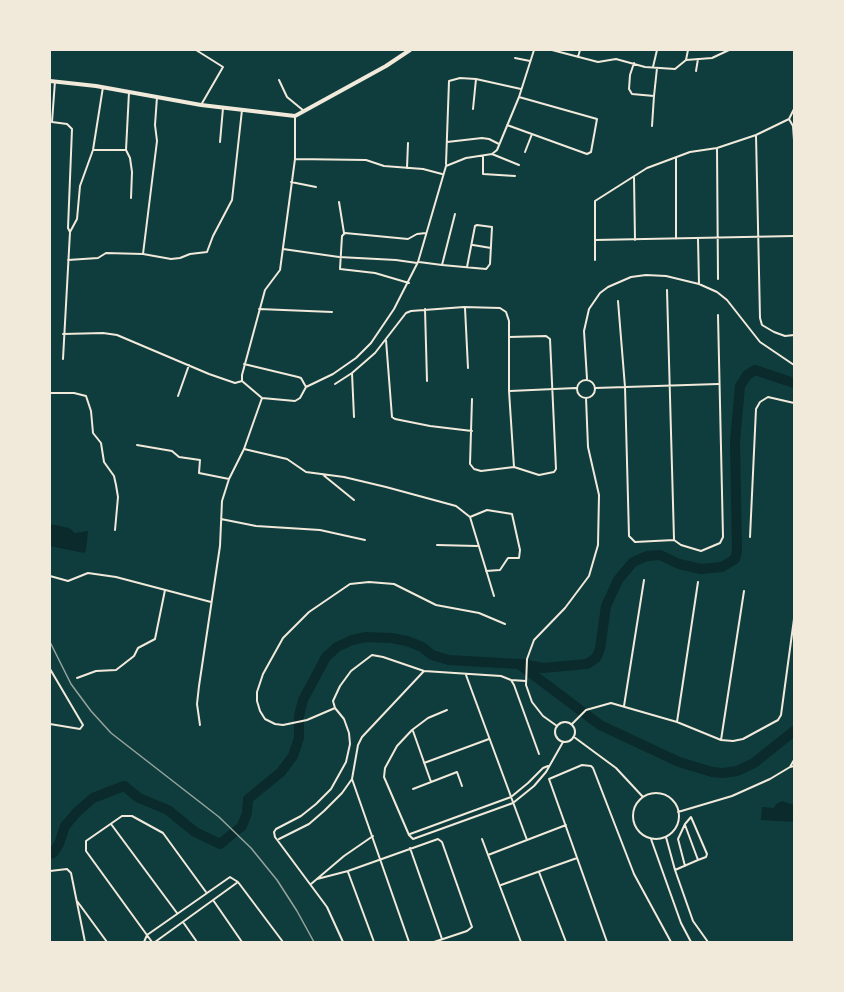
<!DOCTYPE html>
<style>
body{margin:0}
#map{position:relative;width:844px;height:992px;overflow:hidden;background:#0f3d3e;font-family:Montserrat,sans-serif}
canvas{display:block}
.frame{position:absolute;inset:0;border:51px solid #f1e9da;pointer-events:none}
</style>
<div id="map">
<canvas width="844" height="992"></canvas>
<div class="frame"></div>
</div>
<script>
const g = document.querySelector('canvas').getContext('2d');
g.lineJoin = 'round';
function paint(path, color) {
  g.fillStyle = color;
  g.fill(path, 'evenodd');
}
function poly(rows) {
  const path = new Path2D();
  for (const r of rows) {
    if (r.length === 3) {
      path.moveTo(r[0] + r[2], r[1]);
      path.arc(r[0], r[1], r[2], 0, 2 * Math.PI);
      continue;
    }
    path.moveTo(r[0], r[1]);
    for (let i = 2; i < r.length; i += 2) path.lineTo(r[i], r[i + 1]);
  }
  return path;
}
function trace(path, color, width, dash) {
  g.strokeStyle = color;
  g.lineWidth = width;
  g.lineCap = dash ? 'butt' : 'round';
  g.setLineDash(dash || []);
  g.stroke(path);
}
const water = poly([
 [50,524,69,528,75,533,88,531,86,550,84,553,50,546],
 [782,801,794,805,794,822,761,820,762,807,774,808,776,804]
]);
const river = poly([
 [522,664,543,668,587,664,596,658,600,649,606,606,618,580,633,562,647,556,660,555,679,564,701,569,722,567,735,559,737,551,735,442,740,386,747,375,755,370,794,383],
 [50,854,53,853,59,844,65,826,77,812,93,798,124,786,139,798,168,810,195,832,220,844,242,826,247,813,248,799,281,772,293,756,299,738,299,716,303,700,326,657,337,647,352,640,366,637,391,638,407,641,422,647,432,655,449,660,519,664,600,725,679,762,712,772,723,773,737,771,754,763,794,731]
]);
const minor = poly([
 [196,50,223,67,201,105],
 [552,50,598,62,616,59,645,67,675,69,686,60,712,58,729,50],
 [578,57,580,50],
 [515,58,530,61],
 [686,60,688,50],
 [634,63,630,75,629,89,632,94,654,96,657,68],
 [653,67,657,50],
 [696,71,698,59],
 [279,80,287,97,304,111],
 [55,81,52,122,67,124,72,129,68,228,70,232,63,359],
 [129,92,126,150,130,158,132,172,131,198],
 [473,109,476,79],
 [789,119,793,126,794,140],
 [507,125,587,154,591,152,597,119,519,97],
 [652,126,654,96],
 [756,135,760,318,762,325,774,332,785,336,794,335],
 [220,142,223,108],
 [447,142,482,138,489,139,499,144],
 [717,148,718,279],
 [93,150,126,150],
 [525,152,532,134],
 [492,154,519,165],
 [483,156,483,174,515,176],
 [676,158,676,239],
 [295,159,366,160,384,166,423,169,442,174],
 [446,164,449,81,460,78,476,79,521,89],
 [407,168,408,143],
 [634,177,635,240],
 [291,182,316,187],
 [339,202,344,233],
 [70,232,77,219,80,186,93,150,103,87],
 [698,239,699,284],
 [595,240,794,236],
 [473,245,491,248],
 [283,249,339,257,396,260,417,263],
 [143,254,157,141,155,125,157,97],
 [68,260,98,258,106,253,143,254,171,259,180,258,190,254,207,252,213,236,232,200,242,110],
 [595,260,595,201,647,168,690,152,717,148,756,135,789,119,794,109],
 [419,262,442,265,486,269,487,268,490,264,492,227,477,225,475,226,467,267],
 [442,265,455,214],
 [409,283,375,273,340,269,342,236,345,233,408,239,417,234,426,233],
 [667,290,674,539],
 [618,301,625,387,629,536,635,542,674,540,681,545,701,551,720,543,723,537,718,315],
 [465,308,468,368],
 [259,309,332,312],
 [425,309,427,381],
 [63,334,103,333,117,335,209,374,235,383,242,381],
 [386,340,392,417,395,419,430,426,472,431],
 [244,364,298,377,301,378,306,387],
 [352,373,354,417],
 [587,379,584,331,589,309,600,293,608,287,631,277,646,275,666,276,699,284,717,292,727,300,760,342,794,365],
 [586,389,9],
 [335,384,352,373,375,353,406,313,411,311,464,307,500,308,506,312,509,321,509,391,514,467],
 [595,388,718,384],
 [510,391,576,388],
 [50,393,74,393,86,396,91,411,93,433,101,443,104,462,114,476,116,485,118,497,115,530],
 [178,396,189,365],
 [262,398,295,401,300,398,306,387,333,374,356,358,371,343,394,309,418,262,446,166,466,158,492,154,497,150,519,97,534,50],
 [262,398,242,381,242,375,265,290,280,270,295,159,295,117],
 [472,399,470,464,474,469,481,471,514,467,539,475,554,472,556,469,550,339,546,336,509,337],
 [137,445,172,451,179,457,200,460,199,473,229,479],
 [244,449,287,459,306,472,344,477,386,487,456,506,470,517,494,596],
 [322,474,354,500],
 [470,517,487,510,512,514,520,550,519,558,508,558,500,570,486,571],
 [221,519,256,526,320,530,365,540],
 [750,537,756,409,760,402,768,397,794,403],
 [437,545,477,546],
 [50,576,68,581,88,573,116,577,211,602],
 [50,669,83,725,80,729,50,724],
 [466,675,527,840],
 [77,678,96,671,116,670,134,656,138,648,155,639,165,590],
 [511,680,526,681],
 [624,706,644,580],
 [335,708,307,720,283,725,275,724,265,719,260,711,257,701,257,692,263,674,283,638,309,612,350,584,369,582,394,584,436,605,479,613,505,624],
 [447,710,428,718,412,730,397,746,385,768,384,777,409,835,413,839,513,803,534,786,546,772,563,742],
 [565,732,10],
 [677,722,698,582],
 [572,724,586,710,611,703,677,722,721,740,733,741,743,739,778,720,781,715,794,619],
 [200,725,197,704,199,686,220,546,222,501,229,479,244,449,262,398],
 [557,726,543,716,532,702,526,685,527,659,534,640,565,608,589,576,598,545,599,495,588,447,586,398],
 [413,731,431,782],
 [574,737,616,768,643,797],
 [721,740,744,591],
 [424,763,489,739],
 [790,767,794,760],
 [413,789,457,772,462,786],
 [656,816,23],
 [678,812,732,796,770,779,790,767,794,766],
 [111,824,177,913],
 [410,834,511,797,528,783,543,768,548,766],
 [666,837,675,870,693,921,708,942],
 [279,839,309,824,324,811,342,793,352,779],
 [482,839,521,942],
 [651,839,681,923,691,942],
 [410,848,442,939],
 [488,855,566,825],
 [685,866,678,839,685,824,691,817,707,854,706,857,698,860],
 [675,870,698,860,685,825],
 [50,871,67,869,71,873,85,942],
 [348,872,374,942],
 [539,872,566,942],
 [317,879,348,871,438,839,442,842,472,927,467,931,434,942],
 [311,884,344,856,373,836],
 [501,885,577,858],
 [213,900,242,942],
 [77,901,107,942],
 [183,922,197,942],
 [144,942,147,935,230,877,238,882,283,942],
 [152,942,86,851,86,841,122,816,132,816,163,833,206,892],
 [155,942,238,882],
 [343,942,327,907,275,837,274,832,276,829,301,816,316,804,331,789,346,762,350,744,349,733,344,719,335,708,333,701,340,686,351,671,372,655,383,657,424,671,501,676,511,680,514,685,539,754],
 [409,942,352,779,358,745,362,737,424,671],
 [607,942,549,779,582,765,591,766,593,768,634,874,671,942]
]);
const secondary = poly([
 [50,81,96,86,201,105,295,116,386,66,410,50]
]);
const rail = poly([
 [50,642,71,684,91,711,111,733,219,817,251,848,277,880,297,911,314,942]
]);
paint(water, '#0a2a2b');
trace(river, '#0a2a2b', 10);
trace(minor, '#f1e9da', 2);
trace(secondary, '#f1e9da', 4);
trace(rail, '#97a49c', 1.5);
</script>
